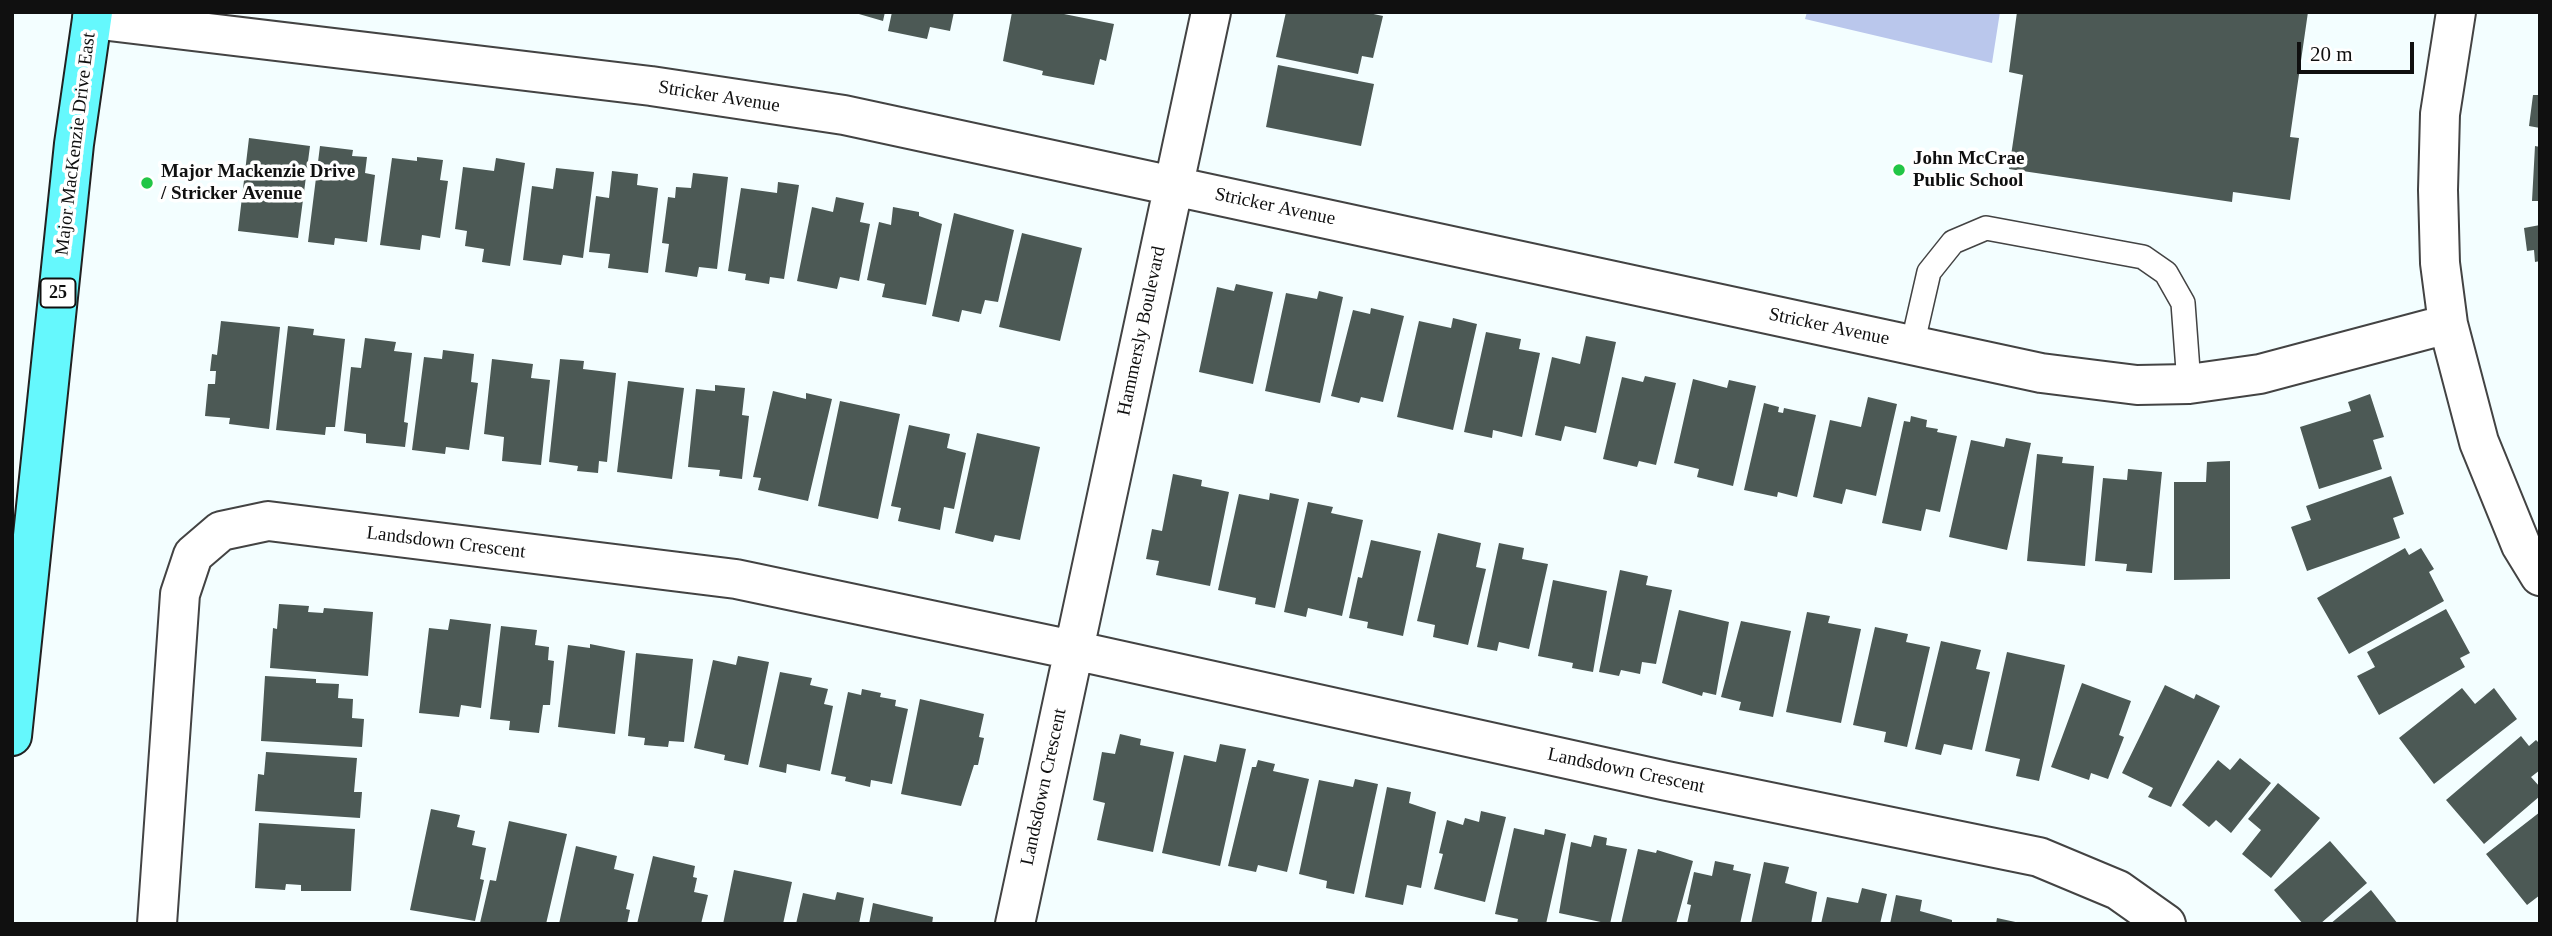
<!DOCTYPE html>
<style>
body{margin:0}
#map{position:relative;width:2552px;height:936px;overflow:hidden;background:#f3feff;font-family:Georgia,serif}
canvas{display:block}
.frame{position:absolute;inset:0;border:14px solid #101010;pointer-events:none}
.scale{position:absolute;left:2297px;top:42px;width:117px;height:32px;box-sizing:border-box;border:4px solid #101010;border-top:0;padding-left:9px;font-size:21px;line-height:24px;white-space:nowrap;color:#101010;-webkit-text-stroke:5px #fff;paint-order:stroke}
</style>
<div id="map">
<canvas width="2552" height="936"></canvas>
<div class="frame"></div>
<div class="scale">20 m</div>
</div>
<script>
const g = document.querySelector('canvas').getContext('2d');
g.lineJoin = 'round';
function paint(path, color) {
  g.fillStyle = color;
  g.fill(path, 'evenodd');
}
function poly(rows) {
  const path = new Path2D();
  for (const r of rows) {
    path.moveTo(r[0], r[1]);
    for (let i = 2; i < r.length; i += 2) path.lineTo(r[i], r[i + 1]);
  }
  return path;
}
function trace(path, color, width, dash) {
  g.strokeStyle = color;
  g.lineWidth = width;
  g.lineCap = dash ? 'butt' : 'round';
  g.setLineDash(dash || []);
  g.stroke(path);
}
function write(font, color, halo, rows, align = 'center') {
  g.font = font + ' Georgia,serif';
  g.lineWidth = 7;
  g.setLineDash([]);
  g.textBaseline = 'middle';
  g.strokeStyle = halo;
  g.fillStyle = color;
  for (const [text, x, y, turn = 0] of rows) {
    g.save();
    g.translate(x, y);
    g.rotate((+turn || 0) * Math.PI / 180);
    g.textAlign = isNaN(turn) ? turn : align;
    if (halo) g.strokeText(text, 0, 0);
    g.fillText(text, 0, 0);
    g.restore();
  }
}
const green = poly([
 [1807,12,2000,12,1992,63,1805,19]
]);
const building = poly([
 [852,12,885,12,883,21],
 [892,12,954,12,950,31,930,27,927,39,888,31],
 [1012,12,1054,12,1114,24,1106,61,1100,59,1094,85,1042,75,1043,71,1003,61],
 [1286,12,1364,12,1383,16,1373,58,1362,56,1358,74,1276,57],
 [2017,12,2308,12,2290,137,2299,138,2290,200,2233,192,2232,202,2009,169,2023,75,2009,72],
 [1278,65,1374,84,1361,146,1266,127],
 [2533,95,2540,95,2540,128,2529,126],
 [249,138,310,146,298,238,238,231],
 [320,146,353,150,352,156,367,157,365,173,375,175,367,242,335,238,334,245,308,242],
 [2535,146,2540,147,2540,201,2532,201],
 [417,157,443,160,440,180,448,181,440,238,422,235,420,250,380,245,392,158,417,161],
 [496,158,525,163,510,266,482,262,484,249,465,246,467,231,455,229,463,167,494,171],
 [556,168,594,172,583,258,563,255,561,265,523,260,532,186,553,189],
 [612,171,638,174,637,185,658,188,648,273,608,268,610,254,589,252,596,196,609,198],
 [693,173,728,177,717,269,699,267,697,277,665,272,669,244,662,243,668,197,675,198,676,187,691,188],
 [778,182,799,185,784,279,770,277,769,284,745,280,746,274,728,271,741,188,777,193],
 [836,197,864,203,860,222,870,224,859,281,840,277,837,289,797,281,812,207,833,212],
 [893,207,919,212,919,216,942,224,926,305,882,297,885,284,867,280,879,222,891,225],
 [954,213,1014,230,998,302,985,300,981,314,962,310,959,322,932,316],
 [2540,225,2540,261,2535,262,2534,250,2527,251,2524,228],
 [1022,233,1082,248,1060,341,999,327],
 [1236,284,1273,292,1253,384,1199,372,1217,287,1234,291],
 [1319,291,1343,297,1320,403,1265,391,1286,293,1317,299],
 [1371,308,1404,316,1383,402,1361,397,1359,403,1331,396,1353,310,1370,314],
 [1453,318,1477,324,1453,430,1397,417,1419,321,1451,328],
 [221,321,280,327,269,429,229,424,230,418,205,416,208,384,215,384,216,371,210,371,212,354,217,355],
 [288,326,314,329,313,335,345,339,335,427,326,427,325,435,276,430],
 [1486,332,1521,339,1519,349,1540,353,1522,437,1493,430,1492,438,1464,432],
 [1586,336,1616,342,1596,433,1565,426,1561,441,1535,435,1552,357,1580,364],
 [365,338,396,342,394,351,412,353,404,422,408,423,405,447,366,443,366,434,344,431,351,367,361,368],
 [443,350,474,354,471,382,478,383,469,450,446,447,445,454,412,450,424,357,442,359],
 [492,359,533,364,531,378,550,380,541,465,502,461,504,437,484,434],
 [560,359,584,361,583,369,616,373,607,462,599,461,598,473,577,471,578,466,549,462],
 [1645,376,1676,383,1656,465,1639,461,1637,467,1603,459,1622,377,1643,382],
 [1693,379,1727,388,1729,380,1756,386,1733,486,1697,477,1699,469,1674,463],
 [628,381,684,388,672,479,617,472],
 [715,385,745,388,742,415,749,416,742,479,719,476,720,470,688,467,696,389,715,391],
 [773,391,806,399,806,393,832,399,808,501,758,490,761,478,753,477],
 [2370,394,2384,437,2373,440,2382,469,2319,489,2300,427,2351,411,2348,402],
 [1868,397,1897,404,1876,496,1846,489,1842,504,1813,497,1830,420,1861,427],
 [840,401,900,414,878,519,818,506],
 [1764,403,1779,407,1778,412,1783,413,1784,408,1816,415,1797,497,1778,492,1777,497,1744,490],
 [1911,416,1927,420,1926,427,1938,429,1937,432,1957,436,1940,512,1926,509,1921,531,1882,523,1904,421,1910,422],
 [909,425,950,434,947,448,966,453,954,509,944,507,940,530,898,521,901,508,891,506],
 [977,433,1040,447,1020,540,995,535,993,542,955,533],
 [2006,438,2031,443,2007,550,1949,537,1971,440,2004,447],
 [2037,454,2063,457,2062,463,2094,466,2085,566,2027,561],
 [2230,461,2230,579,2174,580,2174,482,2206,482,2207,462],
 [2128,469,2162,472,2152,573,2126,571,2127,564,2095,561,2103,478,2127,480],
 [1173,474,1202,480,1201,486,1229,492,1210,586,1156,575,1159,561,1146,559,1152,529,1162,531],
 [2391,476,2404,514,2393,518,2400,538,2307,571,2291,527,2311,520,2306,506],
 [1270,493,1299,499,1275,608,1255,604,1256,598,1218,590,1239,494,1269,500],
 [1308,502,1333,507,1331,513,1363,520,1342,616,1308,608,1306,617,1284,612],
 [1438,533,1481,543,1476,567,1486,569,1468,645,1433,637,1435,625,1417,621],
 [1371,540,1421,551,1403,636,1367,628,1368,622,1349,618,1358,577,1362,578],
 [1499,543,1524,548,1522,559,1548,564,1529,649,1499,642,1497,651,1477,647],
 [2405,548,2409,555,2421,548,2434,569,2429,572,2444,601,2349,654,2317,598],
 [1620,570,1648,576,1646,585,1672,590,1656,664,1642,662,1640,674,1621,670,1619,676,1599,672],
 [1553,580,1607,591,1593,672,1572,668,1573,663,1538,656],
 [279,604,309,606,308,612,323,613,324,608,373,612,368,676,270,668,273,628,277,629],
 [2446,609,2470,653,2460,658,2465,667,2379,715,2357,676,2375,667,2367,652],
 [1679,610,1729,622,1716,695,1703,692,1702,696,1662,683],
 [1807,612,1830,616,1828,623,1861,629,1841,723,1786,712],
 [450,619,491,624,481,708,461,705,459,717,419,713,429,628,448,630],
 [1741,621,1791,631,1773,717,1739,710,1741,702,1721,697],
 [501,626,537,630,535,645,549,647,548,660,554,661,550,705,543,705,539,733,509,730,510,721,490,719],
 [1875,627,1908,634,1906,642,1930,647,1907,747,1884,742,1886,732,1853,725],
 [1941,641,1981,650,1976,669,1990,672,1972,750,1944,744,1941,755,1915,749],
 [590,644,625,651,615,734,558,727,568,645,590,648],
 [2007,652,2065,665,2039,781,2016,776,2020,759,1985,751],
 [636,653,693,659,684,742,669,741,668,747,644,745,645,738,628,736],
 [738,656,769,662,748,765,724,760,725,755,694,748,713,660,736,665],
 [780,672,812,678,810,685,828,689,824,704,833,706,820,771,787,764,786,773,759,767],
 [265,676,316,679,316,683,339,684,338,698,353,699,352,718,364,719,362,747,261,741],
 [2082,683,2131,701,2119,735,2124,737,2108,779,2091,773,2089,780,2051,767],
 [2165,685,2194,699,2196,694,2220,706,2171,807,2148,797,2153,788,2122,773],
 [2462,688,2475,704,2494,688,2517,719,2434,784,2399,738],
 [862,689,881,693,880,697,896,700,895,706,908,709,892,784,871,780,870,787,845,781,846,777,831,774,848,692,861,695],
 [920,699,984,714,979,737,984,738,978,765,974,765,961,806,901,794],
 [1120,734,1141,739,1140,745,1174,752,1153,852,1097,840,1105,803,1093,800,1102,752,1115,754],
 [2521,736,2529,746,2536,740,2540,744,2540,770,2531,777,2540,787,2540,796,2484,844,2446,800],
 [1220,744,1246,749,1220,866,1162,853,1184,755,1216,762],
 [266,752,357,758,354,792,362,792,360,818,255,811,258,774,264,775],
 [2240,758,2271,783,2231,833,2216,820,2209,827,2182,805,2218,760,2230,770],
 [1258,760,1275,764,1273,771,1309,779,1287,872,1258,865,1256,872,1228,866,1252,767,1256,767],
 [1355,779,1378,784,1354,894,1326,888,1327,881,1299,874,1319,780,1353,787],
 [2278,783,2320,818,2271,878,2242,854,2261,830,2248,819],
 [1387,787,1411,792,1409,803,1436,812,1421,888,1407,885,1403,905,1365,897],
 [431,809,460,815,457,827,475,831,472,845,486,848,480,879,484,880,475,921,410,910],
 [1481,811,1506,817,1485,902,1434,889,1443,854,1439,853,1447,820,1463,825,1465,818,1479,822],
 [2540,812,2540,895,2527,905,2486,854],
 [509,821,567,834,546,924,480,923,490,880,496,881],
 [259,823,355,829,351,891,301,891,301,885,286,884,285,890,255,888],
 [1514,828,1544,835,1545,829,1566,834,1546,924,1517,924,1518,919,1495,914],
 [1594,835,1607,838,1606,845,1627,849,1610,924,1559,913,1571,842,1591,847],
 [2330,841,2367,883,2320,924,2303,924,2274,890],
 [576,846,617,856,614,869,634,874,626,909,630,910,627,924,559,924],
 [1638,849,1656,853,1657,850,1693,861,1676,924,1621,924],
 [653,856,695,866,693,877,697,878,694,892,708,895,701,924,637,924],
 [1715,861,1734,865,1733,870,1751,874,1740,924,1687,924,1691,905,1687,904,1694,872,1712,876],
 [1764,862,1789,867,1785,883,1817,892,1811,924,1751,924],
 [734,870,792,882,783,924,723,924],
 [1862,888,1887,894,1880,924,1821,924,1827,897,1858,903],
 [2371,890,2398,924,2330,924],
 [837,892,864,898,859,924,796,924,803,893,835,900],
 [1896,895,1922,900,1920,911,1952,920,1952,924,1890,924],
 [873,903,933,917,932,924,869,924],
 [1997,918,2020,923,2020,924,1996,924]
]);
const service = poly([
 [1912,346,1929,272,1953,242,1986,228,2143,257,2166,273,2183,303,2189,384]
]);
const minor = poly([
 [2456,12,2440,114,2438,190,2440,263,2448,324,2479,442,2521,545,2540,576],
 [92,19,651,86,844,115,2041,373,2137,385,2189,384,2260,374,2448,324],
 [157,924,180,594,193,555,221,531,268,521,736,579,1073,650,1667,781,2039,857,2118,890,2166,924],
 [1015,924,1211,12]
]);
const primary = poly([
 [12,736,74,144,93,12]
]);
const markers = [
 [1899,170,7,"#22c646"],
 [147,183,7,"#22c646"]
];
const shields = [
 [58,293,35]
];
const shieldNames = [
 ["25",58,293]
];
const streetNames = [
 ["Stricker Avenue",719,97,9],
 ["Major MacKenzie Drive East",76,144,-83],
 ["Stricker Avenue",1275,207,12],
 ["Stricker Avenue",1829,327,12],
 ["Hammersly Boulevard",1142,331,-78],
 ["Landsdown Crescent",446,543,7],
 ["Landsdown Crescent",1626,771,12],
 ["Landsdown Crescent",1044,787,-78]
];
const poiNames = [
 ["John McCrae",1913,159],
 ["Public School",1913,181],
 ["Major Mackenzie Drive",161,172],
 ["/ Stricker Avenue",161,194]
];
paint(green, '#bac7ec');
paint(building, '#4c5955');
trace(service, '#434343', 26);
trace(minor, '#434343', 42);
trace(primary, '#212121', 42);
trace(service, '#fff', 23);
trace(minor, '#fff', 38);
trace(primary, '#65f8fd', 38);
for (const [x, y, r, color] of markers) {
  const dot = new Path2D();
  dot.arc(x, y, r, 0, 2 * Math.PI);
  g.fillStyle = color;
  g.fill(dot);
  trace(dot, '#fff', 2.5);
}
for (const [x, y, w] of shields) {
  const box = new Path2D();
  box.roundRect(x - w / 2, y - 14.5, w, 29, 5);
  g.fillStyle = '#fff';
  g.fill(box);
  trace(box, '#101010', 2);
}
write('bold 18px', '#101010', null, shieldNames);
write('19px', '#101010', '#fff', streetNames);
write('bold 19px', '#101010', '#fff', poiNames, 'left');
</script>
